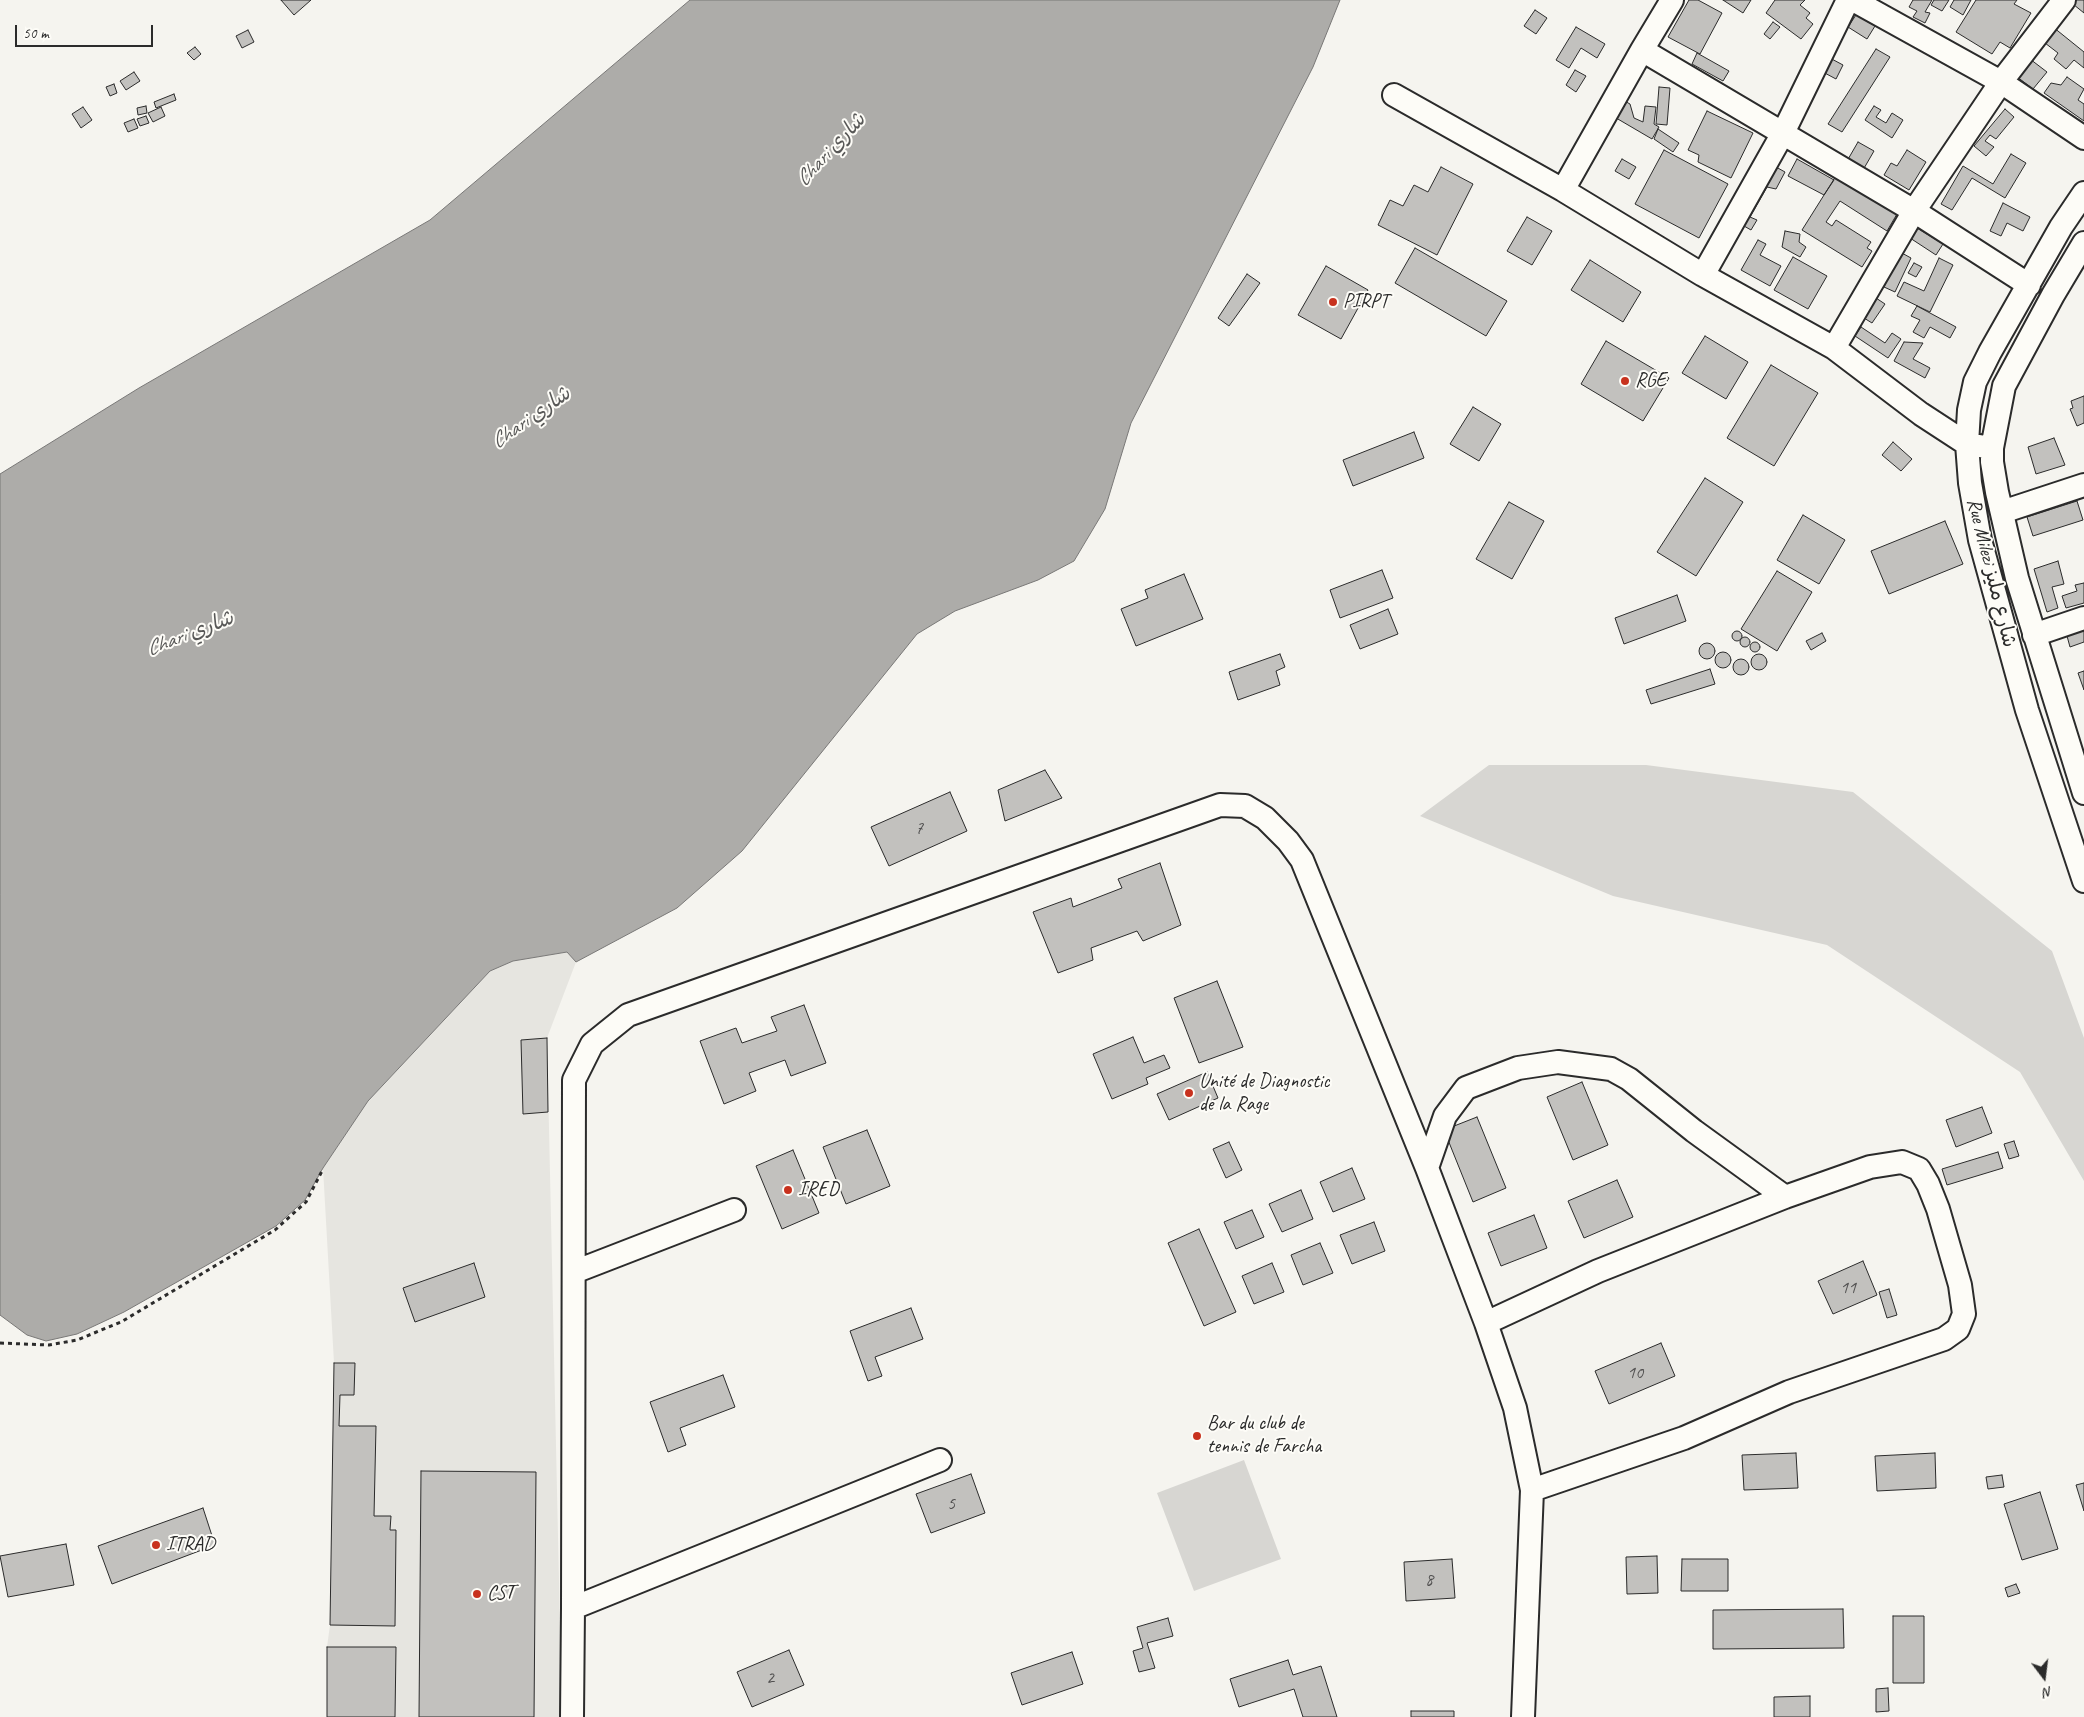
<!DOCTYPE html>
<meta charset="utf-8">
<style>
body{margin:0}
#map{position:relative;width:2084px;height:1717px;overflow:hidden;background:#f5f4ef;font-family:Caveat,sans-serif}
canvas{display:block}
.north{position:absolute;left:2019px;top:1652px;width:50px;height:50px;-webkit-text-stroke:4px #fdfcf7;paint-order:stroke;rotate:165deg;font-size:14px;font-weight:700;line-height:20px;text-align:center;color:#2b2b2b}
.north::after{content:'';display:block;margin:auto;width:18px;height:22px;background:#2b2b2b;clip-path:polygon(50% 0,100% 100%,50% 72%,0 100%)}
.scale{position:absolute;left:15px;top:25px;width:138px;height:22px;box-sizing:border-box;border:2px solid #2b2b2b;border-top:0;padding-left:6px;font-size:15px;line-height:18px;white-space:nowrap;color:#2b2b2b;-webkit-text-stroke:4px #fdfcf7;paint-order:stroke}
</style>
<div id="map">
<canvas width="2084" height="1717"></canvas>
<div class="north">N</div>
<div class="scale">50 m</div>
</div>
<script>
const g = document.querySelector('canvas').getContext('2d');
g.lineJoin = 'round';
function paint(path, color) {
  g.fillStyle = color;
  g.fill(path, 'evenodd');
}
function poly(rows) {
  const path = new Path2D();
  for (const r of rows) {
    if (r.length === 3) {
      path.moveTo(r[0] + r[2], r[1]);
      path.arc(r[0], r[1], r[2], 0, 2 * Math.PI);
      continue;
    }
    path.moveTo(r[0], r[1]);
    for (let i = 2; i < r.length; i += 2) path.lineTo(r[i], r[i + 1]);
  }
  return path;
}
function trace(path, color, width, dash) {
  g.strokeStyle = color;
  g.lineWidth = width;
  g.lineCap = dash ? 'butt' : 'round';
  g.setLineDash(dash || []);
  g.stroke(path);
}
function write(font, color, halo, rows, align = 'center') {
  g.font = font + ' Caveat,"Playpen Sans Arabic",sans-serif';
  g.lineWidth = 4;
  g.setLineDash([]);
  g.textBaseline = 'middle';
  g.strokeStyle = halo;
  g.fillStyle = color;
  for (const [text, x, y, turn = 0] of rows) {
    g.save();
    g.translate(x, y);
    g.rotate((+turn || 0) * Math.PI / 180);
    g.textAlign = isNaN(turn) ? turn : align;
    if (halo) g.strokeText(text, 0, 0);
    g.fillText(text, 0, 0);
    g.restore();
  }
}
const built = poly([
 [568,952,576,962,547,1038,562,1717,327,1717,327,1647,330,1625,334,1363,323,1168,368,1101,490,971,513,961]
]);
const green = poly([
 [1489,765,1646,765,1853,792,2052,951,2084,1038,2084,1181,2020,1072,1827,945,1613,896,1420,816],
 [1244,1460,1281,1559,1194,1591,1157,1493]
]);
const water = poly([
 [690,0,1340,0,1313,67,1131,423,1105,509,1074,561,1038,580,955,611,917,634,742,851,677,908,576,962,567,952,513,961,490,971,368,1101,323,1168,305,1200,276,1226,124,1312,77,1334,46,1341,27,1335,0,1315,0,474,139,388,430,220,690,0]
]);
const building = poly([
 [281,0,311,0,294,15,281,0],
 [1689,0,1698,0,1722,13,1700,54,1668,37,1689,0],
 [1723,0,1751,0,1743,13,1723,0],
 [1775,0,1805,0,1800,5,1810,13,1806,18,1813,24,1801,39,1766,13,1775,0],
 [1913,0,1932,0,1925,12,1930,13,1925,23,1913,17,1917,11,1909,7,1913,0],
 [1934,0,1949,0,1942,11,1931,5,1934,0],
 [1954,0,1971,0,1963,15,1950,7,1954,0],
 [1976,0,2017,0,2014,4,2031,13,2010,48,2000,42,1992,54,1956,32,1976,0],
 [2068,0,2084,0,2084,13,2068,0],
 [1535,10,1547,18,1536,34,1524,26,1535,10],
 [1856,15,1875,26,1867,39,1848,27,1856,15],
 [1773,22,1780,27,1770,39,1764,34,1773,22],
 [1576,27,1605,44,1597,58,1581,48,1569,68,1556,60,1576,27],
 [2053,27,2084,52,2084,68,2074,60,2066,69,2054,59,2058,53,2045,43,2053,27],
 [248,30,254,42,242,48,236,36,248,30],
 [195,47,201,54,194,60,187,53,195,47],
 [1876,49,1890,57,1842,132,1828,124,1876,49],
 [1697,53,1729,71,1723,81,1692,64,1697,53],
 [2026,56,2047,72,2033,89,2012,73,2026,56],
 [1828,57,1843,65,1836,79,1821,71,1828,57],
 [1575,70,1586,76,1576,92,1566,85,1575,70],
 [134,72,140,81,126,90,120,81,134,72],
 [2067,77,2084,89,2078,100,2084,104,2084,121,2044,93,2051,83,2061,85,2067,77],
 [114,84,117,93,110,96,106,87,114,84],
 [1659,87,1670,88,1667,125,1656,124,1659,87],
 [174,94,176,100,156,108,154,102,174,94],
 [1621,99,1630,104,1634,118,1643,122,1645,106,1656,107,1654,124,1659,127,1652,139,1611,115,1621,99],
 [146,106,147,113,138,115,137,108,146,106],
 [1874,106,1881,110,1876,117,1886,123,1892,113,1903,120,1892,138,1865,120,1874,106],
 [83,107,92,120,81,128,72,114,83,107],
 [161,107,165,116,153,122,148,113,161,107],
 [2005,109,2014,117,1996,139,1990,135,1985,141,1994,147,1986,156,1974,146,2005,109],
 [1707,111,1753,133,1731,178,1698,162,1699,155,1688,150,1707,111],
 [146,116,149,123,140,126,137,119,146,116],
 [134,119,138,128,128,132,124,123,134,119],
 [1658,129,1679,143,1673,152,1654,139,1658,129],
 [1858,142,1874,151,1863,170,1847,161,1858,142],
 [1664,150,1728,184,1699,238,1635,204,1664,150],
 [1907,150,1926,162,1909,190,1884,175,1891,163,1897,166,1907,150],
 [2011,154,2026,163,2005,198,1972,178,1952,210,1941,204,1963,166,1993,184,2011,154],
 [1622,159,1636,167,1629,179,1615,171,1622,159],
 [1797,159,1834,180,1824,195,1788,176,1797,159],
 [1441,167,1473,184,1437,255,1378,225,1390,200,1403,206,1414,185,1428,192,1441,167],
 [1776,167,1785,172,1776,189,1767,187,1750,217,1757,220,1751,230,1737,222,1776,167],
 [1836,176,1897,214,1887,231,1840,201,1826,222,1832,226,1836,220,1871,242,1867,248,1872,251,1862,267,1802,230,1836,176],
 [2003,203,2030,217,2023,231,2007,223,2001,236,1990,231,2003,203],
 [1527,217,1552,231,1532,265,1507,251,1527,217],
 [1917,228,1943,244,1936,255,1910,238,1917,228],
 [1785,231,1800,234,1799,242,1806,247,1800,257,1782,247,1785,231],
 [1758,240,1766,244,1760,255,1781,266,1770,286,1741,270,1758,240],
 [1415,248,1507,301,1486,336,1395,283,1415,248],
 [1900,252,1911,258,1895,292,1884,287,1900,252],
 [1793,257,1827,276,1808,309,1774,290,1793,257],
 [1939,258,1953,265,1930,312,1897,296,1904,282,1924,291,1939,258],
 [1590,260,1641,292,1623,322,1571,290,1590,260],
 [1914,263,1922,267,1916,277,1908,273,1914,263],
 [1326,266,1368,290,1341,339,1298,315,1326,266],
 [1247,274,1260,283,1229,326,1218,318,1247,274],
 [1876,298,1885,304,1872,323,1864,318,1876,298],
 [1917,306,1956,327,1950,338,1930,327,1924,338,1913,332,1920,320,1911,316,1917,306],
 [1861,327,1885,343,1892,333,1901,339,1888,358,1855,336,1861,327],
 [1705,336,1748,362,1726,399,1682,373,1705,336],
 [1606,341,1669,378,1643,421,1581,384,1606,341],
 [1904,342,1923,343,1913,359,1930,368,1925,378,1894,361,1904,342],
 [1771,365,1818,393,1774,466,1727,438,1771,365],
 [2084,396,2084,423,2077,426,2070,409,2073,408,2071,401,2084,396],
 [1473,407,1501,424,1479,461,1450,444,1473,407],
 [1414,432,1424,458,1353,486,1343,460,1414,432],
 [2054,438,2065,465,2036,474,2028,447,2054,438],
 [1893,442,1912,459,1901,471,1882,455,1893,442],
 [1705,478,1743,502,1696,576,1657,552,1705,478],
 [2077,501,2083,520,2033,536,2027,517,2077,501],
 [1509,502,1544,521,1512,579,1476,559,1509,502],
 [1803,515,1845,540,1819,584,1777,560,1803,515],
 [1945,521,1963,564,1889,594,1871,551,1945,521],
 [2058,561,2064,584,2052,587,2058,608,2047,612,2034,569,2058,561],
 [1382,570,1393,598,1340,618,1330,590,1382,570],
 [1777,571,1812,592,1777,651,1741,629,1777,571],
 [1184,574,1203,619,1136,646,1121,609,1148,598,1145,590,1184,574],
 [2084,583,2084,603,2066,608,2062,596,2077,591,2075,585,2084,583],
 [1677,595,1686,621,1624,644,1615,618,1677,595],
 [1388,609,1398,634,1360,649,1350,625,1388,609],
 [2084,630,2084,642,2070,647,2067,636,2084,630],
 [1737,636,5],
 [1822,633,1826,641,1811,650,1806,641,1822,633],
 [1745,642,5],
 [1755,647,5],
 [1707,651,8],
 [1723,660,8],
 [1759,662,8],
 [1280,654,1285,667,1276,671,1280,685,1238,700,1229,672,1280,654],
 [1741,667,8],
 [1710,669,1715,684,1651,704,1646,690,1710,669],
 [2084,671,2084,690,2078,673,2084,671],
 [1045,770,1062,798,1005,821,998,790,1045,770],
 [950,792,967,831,889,866,871,827,950,792],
 [1160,863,1181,925,1143,941,1137,931,1091,948,1093,960,1058,973,1033,912,1071,898,1073,907,1122,888,1118,879,1160,863],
 [1217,981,1243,1047,1199,1063,1174,998,1217,981],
 [804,1005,826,1063,791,1076,785,1060,749,1073,756,1091,724,1104,700,1041,736,1028,742,1043,777,1031,771,1017,804,1005],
 [1133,1037,1144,1063,1164,1055,1170,1068,1146,1078,1148,1084,1112,1099,1093,1054,1133,1037],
 [547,1038,548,1112,523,1114,521,1040,547,1038],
 [1207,1072,1218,1098,1169,1120,1157,1094,1207,1072],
 [1582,1082,1608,1145,1573,1160,1547,1097,1582,1082],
 [1982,1107,1992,1133,1956,1147,1946,1120,1982,1107],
 [1477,1117,1506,1188,1473,1202,1444,1130,1477,1117],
 [867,1130,890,1186,846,1204,823,1147,867,1130],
 [2014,1141,2019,1156,2009,1159,2004,1144,2014,1141],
 [1229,1142,1242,1170,1226,1178,1213,1149,1229,1142],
 [793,1150,819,1213,782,1229,756,1166,793,1150],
 [1998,1152,2003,1168,1947,1185,1942,1169,1998,1152],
 [1352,1168,1365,1199,1333,1212,1320,1182,1352,1168],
 [1617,1180,1633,1217,1584,1238,1568,1201,1617,1180],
 [1301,1190,1313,1219,1282,1232,1269,1204,1301,1190],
 [1252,1210,1264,1237,1236,1249,1224,1222,1252,1210],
 [1534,1215,1547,1248,1501,1266,1488,1233,1534,1215],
 [1374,1222,1385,1251,1352,1264,1340,1235,1374,1222],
 [1199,1229,1236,1312,1204,1326,1168,1243,1199,1229],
 [1320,1243,1333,1273,1303,1285,1291,1255,1320,1243],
 [1863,1261,1877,1295,1833,1314,1818,1281,1863,1261],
 [474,1263,485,1297,415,1322,403,1288,474,1263],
 [1272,1263,1284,1292,1254,1304,1242,1276,1272,1263],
 [1889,1289,1897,1315,1887,1318,1879,1292,1889,1289],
 [911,1308,923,1339,875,1357,882,1376,868,1381,850,1331,911,1308],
 [1661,1343,1675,1376,1609,1404,1595,1371,1661,1343],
 [334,1363,355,1363,354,1395,340,1395,339,1426,376,1426,374,1516,391,1516,390,1530,396,1530,395,1626,330,1625,334,1363],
 [723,1375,735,1407,680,1428,686,1445,668,1452,650,1402,723,1375],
 [1796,1453,1798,1488,1744,1490,1742,1455,1796,1453],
 [1935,1453,1936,1488,1877,1491,1875,1456,1935,1453],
 [421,1471,536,1472,534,1717,419,1717,421,1471],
 [971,1474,985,1513,931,1533,916,1494,971,1474],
 [2002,1475,2004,1487,1988,1489,1986,1477,2002,1475],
 [2084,1483,2084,1511,2076,1485,2084,1483],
 [2040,1492,2058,1549,2022,1560,2004,1504,2040,1492],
 [203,1508,215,1545,112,1584,98,1546,203,1508],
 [66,1544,74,1585,8,1597,0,1556,66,1544],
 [1657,1556,1658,1593,1627,1594,1626,1557,1657,1556],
 [1452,1559,1455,1598,1406,1601,1404,1562,1452,1559],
 [1682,1559,1728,1559,1728,1591,1681,1591,1682,1559],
 [2016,1584,2020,1593,2008,1597,2005,1588,2016,1584],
 [1843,1609,1844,1648,1713,1649,1713,1610,1843,1609],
 [1893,1616,1924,1616,1924,1683,1893,1683,1893,1616],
 [1168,1618,1173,1636,1147,1643,1155,1668,1139,1672,1133,1651,1143,1648,1137,1627,1168,1618],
 [327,1647,396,1647,395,1717,327,1717,327,1647],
 [789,1650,804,1685,752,1707,737,1672,789,1650],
 [1072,1652,1083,1684,1022,1705,1011,1673,1072,1652],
 [1288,1660,1293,1675,1321,1666,1337,1717,1303,1717,1294,1689,1239,1707,1230,1679,1288,1660],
 [1888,1688,1889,1711,1876,1712,1876,1689,1888,1688],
 [1810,1696,1810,1717,1774,1717,1774,1697,1810,1696],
 [1411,1711,1454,1711,1454,1717,1411,1717,1411,1711]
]);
const path = poly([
 [0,1343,49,1345,77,1340,121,1322,275,1230,306,1202,322,1171]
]);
const minor = poly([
 [1853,0,2001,82,2084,138],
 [1642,50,1914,211,2029,285],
 [1394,95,1563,190,1703,275,1834,348,1921,414,1967,444,1992,448],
 [1563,190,1642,50,1672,0],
 [2084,193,2061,227,1990,352,1975,382,1969,410,1967,444,1970,483,1980,540,2027,710,2084,881],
 [2084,243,2053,295,2004,386,1992,448,1992,462,1997,492,2017,578,2084,793],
 [1703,275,1783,133,1848,0],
 [1834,348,1914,211,2001,82,2064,0],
 [2002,512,2084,485],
 [2034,635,2084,618],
 [1427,1168,1445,1116,1466,1088,1518,1068,1558,1062,1611,1069,1629,1079,1694,1131,1785,1197],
 [574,1272,734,1210],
 [1486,1323,1598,1271,1785,1197,1870,1167,1902,1162,1919,1169,1928,1184,1938,1209,1960,1285,1964,1314,1958,1329,1944,1339,1789,1392,1684,1438,1532,1490],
 [573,1608,574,1080,592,1044,628,1015,1220,805,1245,806,1265,818,1288,841,1302,860,1427,1168,1486,1323,1515,1408,1532,1490,1523,1717],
 [572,1717,573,1608,940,1460]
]);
const markers = [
 [1333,302,5,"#c8321e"],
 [1625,381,5,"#c8321e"],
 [1189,1093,5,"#c8321e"],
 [788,1190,5,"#c8321e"],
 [1197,1436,5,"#c8321e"],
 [156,1545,5,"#c8321e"],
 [477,1594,5,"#c8321e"]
];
const numberNames = [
 ["7",919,829],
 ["11",1848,1288],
 ["10",1635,1373],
 ["5",951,1504],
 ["8",1429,1580],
 ["2",770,1678]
];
const poiNames = [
 ["PIRPT",1343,302],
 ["RGE",1635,381],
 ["Unité de Diagnostic",1199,1082],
 ["de la Rage",1199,1105],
 ["IRED",798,1190],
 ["Bar du club de",1207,1424],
 ["tennis de Farcha",1207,1447],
 ["ITRAD",166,1545],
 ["CST",487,1594]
];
const streetNames = [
 ["Rue Milezi شارع مليز",1991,573,76]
];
const waterNames = [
 ["Chari شاري",831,150,-47],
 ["Chari شاري",531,418,-35],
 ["Chari شاري",190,634,-21]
];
paint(built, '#e6e5e0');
paint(green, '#d7d6d2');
paint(water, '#adaca9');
trace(water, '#797877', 1);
paint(building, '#c2c1be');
trace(building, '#2b2b2b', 1);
trace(minor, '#2b2b2b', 26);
trace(path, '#2b2b2b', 3, [4, 4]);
trace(minor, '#fdfcf7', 22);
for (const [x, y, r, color] of markers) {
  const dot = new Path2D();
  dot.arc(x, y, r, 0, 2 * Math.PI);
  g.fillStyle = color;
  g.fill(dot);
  trace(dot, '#fdfcf7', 2);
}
write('18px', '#515050', null, numberNames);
write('20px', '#2b2b2b', '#fdfcf7', poiNames, 'left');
write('20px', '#2b2b2b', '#fdfcf7', streetNames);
write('italic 21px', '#585857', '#fdfcf7', waterNames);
</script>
